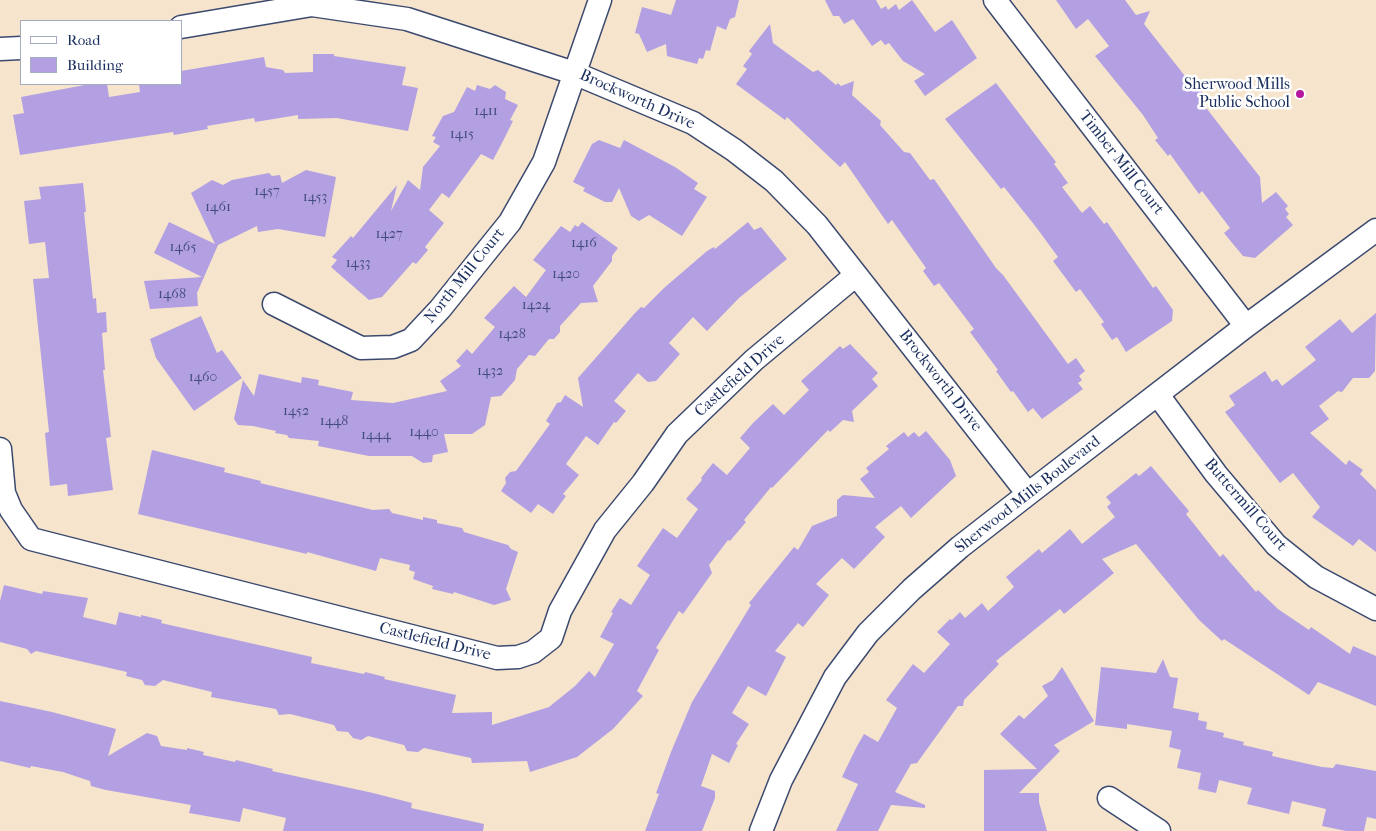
<!DOCTYPE html>
<style>
body{margin:0}
#map{position:relative;width:1376px;height:831px;overflow:hidden;background:#f6e4cd;font-family:"IM FELL French Canon",serif}
canvas{display:block}
.legend{position:absolute;left:20px;top:20px;width:162px;height:65px;box-sizing:border-box;background:#fff;border:1px solid #a4acbf;margin:0;padding:6px 9px;list-style:none;font-size:15px;color:#1b2f5e}
.legend li{display:flex;align-items:center;gap:10px;height:25px}
.legend b{width:25px;border:1px solid #a4acbf}
</style>
<div id="map">
<canvas width="1376" height="831"></canvas>
<ul class="legend">
<li><b style="height:6px;background:#fff"></b>Road</li>
<li><b style="height:14px;background:#b3a0e2"></b>Building</li>
</ul>
</div>
<script>
const g = document.querySelector('canvas').getContext('2d');
g.lineJoin = 'round';
function paint(path, color) {
  g.fillStyle = color;
  g.fill(path, 'evenodd');
}
function poly(rows) {
  const path = new Path2D();
  for (const r of rows) {
    path.moveTo(r[0], r[1]);
    for (let i = 2; i < r.length; i += 2) path.lineTo(r[i], r[i + 1]);
  }
  return path;
}
function trace(path, color, width, dash) {
  g.strokeStyle = color;
  g.lineWidth = width;
  g.lineCap = dash ? 'butt' : 'round';
  g.setLineDash(dash || []);
  g.stroke(path);
}
function write(font, color, halo, rows, align = 'center') {
  g.font = font + ' "IM FELL French Canon",serif';
  g.lineWidth = 5;
  g.setLineDash([]);
  g.textBaseline = 'middle';
  g.strokeStyle = halo;
  g.fillStyle = color;
  for (const [text, x, y, turn = 0] of rows) {
    g.save();
    g.translate(x, y);
    g.rotate((+turn || 0) * Math.PI / 180);
    g.textAlign = isNaN(turn) ? turn : align;
    if (halo) g.strokeText(text, 0, 0);
    g.fillText(text, 0, 0);
    g.restore();
  }
}
const building = poly([
 [676,0,739,0,735,17,730,19,726,30,717,26,710,51,706,50,703,59,699,58,697,64,667,56,666,44,647,52,639,34,635,33,642,7,671,15],
 [825,0,876,0,881,9,886,6,888,10,896,4,899,10,912,0,935,32,952,20,977,58,925,96,914,81,925,74,903,61,889,43,885,45,881,40,872,46,853,19,844,24,839,16,833,16],
 [1056,0,1125,0,1136,15,1150,11,1144,24,1192,85,1197,85,1205,96,1200,100,1260,177,1262,203,1276,192,1288,206,1285,209,1289,214,1286,217,1293,225,1255,258,1243,256,1224,233,1230,228,1202,191,1199,194,1170,154,1168,156,1155,140,1158,138,1143,115,1095,56,1109,46,1088,19,1076,29],
 [770,24,773,43,813,72,818,70,836,85,838,83,841,86,854,81,852,95,881,121,880,125,904,152,910,153,930,180,934,179,996,268,1003,275,1068,364,1076,358,1085,371,1079,376,1082,380,1078,383,1083,389,1042,419,1033,408,1028,412,1013,391,1011,392,996,371,998,370,970,332,974,329,939,283,934,286,923,271,926,268,892,220,888,224,845,162,840,167,787,117,785,120,736,84,747,69,743,66,752,54,749,51],
 [313,54,334,54,334,56,406,67,402,85,418,88,408,131,337,118,298,119,298,115,255,122,254,118,207,126,208,129,174,135,173,132,20,155,13,115,24,113,21,97,90,84,107,84,109,97,140,92,139,84,181,84,181,71,264,57,266,67,283,70,285,73,313,72],
 [996,83,1056,162,1054,164,1068,183,1062,187,1082,213,1090,206,1104,224,1107,222,1153,288,1156,286,1173,310,1172,321,1126,352,1117,337,1112,340,1101,324,1104,322,1080,289,1076,292,1053,261,1058,257,1036,227,1004,187,1001,189,945,119],
 [477,85,490,89,495,85,506,92,505,99,518,105,510,120,513,121,501,145,493,160,481,154,449,198,442,193,429,210,444,223,425,247,428,250,416,264,413,262,382,297,369,300,331,267,337,260,332,257,351,236,353,238,397,185,391,211,408,180,420,190,423,167,440,146,433,142,436,137,432,136,443,116,454,112,467,87,475,91],
 [599,140,620,148,624,140,675,167,698,183,694,189,707,197,682,236,649,215,639,221,631,216,619,188,612,202,605,202,583,191,585,188,573,182,592,144],
 [306,170,336,177,325,237,278,229,258,232,257,226,218,245,197,293,198,306,150,309,144,281,202,277,154,253,169,222,215,244,191,193,212,180,223,185,232,180,269,173,272,176,280,175,282,183],
 [83,183,86,212,84,212,93,299,96,298,97,313,106,312,107,332,102,333,105,370,103,370,111,437,106,438,113,490,68,496,67,484,50,486,45,433,49,432,33,279,49,278,45,242,29,244,24,201,41,199,39,187],
 [582,222,618,248,612,256,612,261,593,286,598,302,581,303,560,326,560,332,554,339,549,339,535,356,529,355,517,369,515,380,501,396,491,397,485,425,472,434,444,434,448,452,433,455,432,462,423,463,412,456,369,456,318,446,319,441,289,438,287,435,275,433,276,431,253,426,238,425,234,419,243,380,254,396,259,374,301,383,302,377,319,380,318,385,353,392,351,400,393,403,447,391,440,381,461,366,456,361,467,349,472,354,495,327,484,318,514,286,526,297,546,270,533,260,561,226,570,232,575,225,578,227],
 [748,222,754,230,761,227,787,259,739,298,707,331,693,317,669,343,680,354,656,381,648,382,638,373,614,401,626,411,616,423,614,422,598,445,586,436,566,464,579,475,563,494,566,496,553,514,538,504,531,513,501,491,506,483,505,478,510,472,516,471,550,424,546,421,557,403,561,402,565,395,583,407,578,378,635,313,641,307,644,308,664,288,707,251,714,247,715,249],
 [1376,313,1375,371,1369,378,1353,378,1342,392,1338,391,1319,406,1329,419,1310,433,1346,465,1349,460,1363,470,1360,474,1376,490,1376,552,1359,539,1353,546,1312,517,1320,507,1293,473,1280,483,1225,412,1235,405,1229,396,1265,371,1272,382,1277,379,1282,386,1316,360,1305,347,1340,319,1352,333],
 [201,316,217,353,222,350,242,378,194,411,156,358,150,339],
 [850,344,878,373,872,379,878,386,852,411,854,422,843,420,830,432,828,430,772,488,771,487,744,520,746,522,730,541,728,540,709,565,712,573,683,614,679,611,656,648,659,650,637,691,643,696,613,729,577,757,530,772,527,761,472,763,471,758,424,748,418,752,407,751,404,745,368,736,361,740,353,738,348,732,337,731,334,725,290,714,279,715,276,709,211,697,212,692,163,680,155,686,145,685,142,680,126,676,127,672,36,651,31,654,27,649,0,642,0,601,4,585,42,594,43,591,88,598,83,617,116,625,119,612,141,617,141,615,162,620,161,623,312,657,311,663,364,674,365,672,385,677,384,679,456,695,452,713,492,712,492,725,549,707,575,686,589,671,595,677,614,644,600,637,613,613,611,612,620,598,631,605,650,575,637,566,663,528,677,538,698,509,686,499,702,480,701,478,713,463,727,475,750,448,740,438,753,423,773,404,784,415,809,390,801,381,840,346,843,349],
 [926,431,950,460,956,476,911,518,901,506,875,527,885,537,854,569,842,558,816,584,829,595,803,627,798,623,775,651,786,657,766,696,748,686,732,713,749,724,736,744,738,745,729,763,712,754,701,786,715,791,715,798,702,831,645,831,659,794,656,793,671,752,692,702,751,605,749,603,794,547,798,550,812,526,837,516,837,500,843,495,875,498,860,479,869,472,866,468,889,449,886,446,904,432,908,437,914,432,919,437],
 [152,450,225,468,224,472,261,481,260,483,373,510,389,509,392,513,423,520,423,517,437,520,437,523,462,528,464,532,508,545,511,549,518,552,506,589,511,600,494,605,454,592,453,594,432,589,433,586,413,579,415,572,409,570,410,565,380,558,376,571,307,552,307,554,138,514],
 [1151,466,1189,511,1186,514,1220,557,1223,554,1256,592,1258,590,1278,609,1309,630,1311,627,1350,654,1353,646,1376,656,1376,706,1318,682,1309,695,1224,639,1222,641,1199,620,1136,544,1102,559,1114,573,1064,614,1060,609,996,661,999,664,964,700,963,706,958,706,917,763,911,764,895,792,925,805,925,808,891,805,878,831,836,831,858,784,842,777,856,748,864,734,878,742,897,708,886,700,913,664,924,673,950,644,937,632,950,619,952,620,960,612,965,618,982,603,988,611,1014,587,1006,577,1039,549,1042,553,1070,529,1082,544,1115,517,1107,507,1111,503,1106,497,1136,473,1139,476],
 [1163,659,1170,677,1178,678,1173,708,1199,713,1198,720,1207,722,1206,729,1224,733,1223,737,1244,742,1243,745,1273,752,1272,756,1322,767,1333,768,1336,764,1376,771,1376,819,1367,817,1364,831,1346,831,1322,826,1326,809,1292,801,1289,814,1247,804,1252,788,1219,780,1216,793,1198,789,1201,773,1177,768,1181,750,1169,747,1172,731,1127,724,1127,729,1095,725,1101,667,1156,673],
 [1062,667,1094,721,1054,745,1060,751,1019,793,1039,793,1039,802,1047,831,984,831,984,770,1037,769,1000,734,1019,715,1024,719,1048,696,1042,686,1053,680],
 [0,701,52,712,116,729,108,756,147,733,157,736,161,746,187,750,187,748,204,752,203,755,235,762,236,760,273,769,272,771,373,793,412,803,411,808,484,824,483,831,283,831,286,818,243,808,240,822,189,813,191,805,106,790,91,786,90,781,63,772,31,766,30,768,0,761]
]);
const minor = poly([
 [995,0,1246,326],
 [181,27,312,5,407,19,574,73,693,123,734,150,774,181,817,225,1028,494],
 [0,49,21,48],
 [274,304,361,348,393,347,411,340,440,309,510,222,544,162,600,0],
 [1158,395,1216,474,1276,545,1316,577,1376,609],
 [0,449,4,493,11,510,31,539,497,658,518,657,533,652,551,638,560,611,605,530,643,483,677,434,754,360,856,275],
 [1109,798,1159,831],
 [761,831,781,780,835,677,868,633,912,589,960,547,1028,494,1246,326,1376,230]
]);
const markers = [
 [1300,94,5,"#b5179e"]
];
const numberNames = [
 ["1411",486,112],
 ["1415",462,135],
 ["1457",267,192],
 ["1453",315,198],
 ["1461",218,208],
 ["1427",389,235],
 ["1416",584,244],
 ["1465",183,248],
 ["1433",358,264],
 ["1420",566,275],
 ["1468",172,295],
 ["1424",536,306],
 ["1428",512,335],
 ["1432",490,372],
 ["1460",203,378],
 ["1452",296,412],
 ["1448",334,422],
 ["1440",424,433],
 ["1444",376,436]
];
const poiNames = [
 ["Sherwood Mills",1290,85],
 ["Public School",1290,103]
];
const streetNames = [
 ["Brockworth Drive",637,100,24],
 ["Timber Mill Court",1121,163,52],
 ["North Mill Court",465,276,-51],
 ["Castlefield Drive",740,376,-42],
 ["Brockworth Drive",940,381,52],
 ["Sherwood Mills Boulevard",1028,495,-38],
 ["Buttermill Court",1245,505,49],
 ["Castlefield Drive",435,642,14]
];
paint(building, '#b3a0e2');
trace(minor, '#3c4a6f', 25);
trace(minor, '#fff', 22);
for (const [x, y, r, color] of markers) {
  const dot = new Path2D();
  dot.arc(x, y, r, 0, 2 * Math.PI);
  g.fillStyle = color;
  g.fill(dot);
  trace(dot, '#fff', 2);
}
write('14px', '#414b7f', null, numberNames);
write('16px', '#1b2f5e', '#fff', poiNames, 'right');
write('16px', '#1b2f5e', '#fff', streetNames);
</script>
